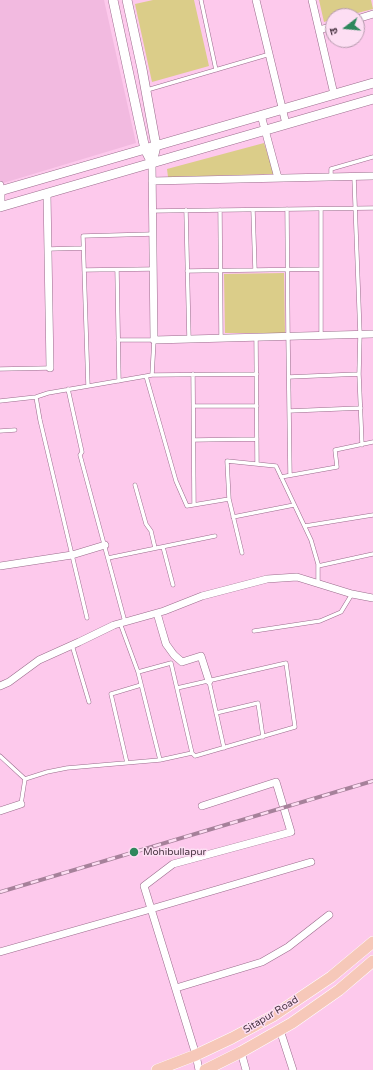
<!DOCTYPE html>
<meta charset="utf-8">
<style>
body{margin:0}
#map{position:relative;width:373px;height:1070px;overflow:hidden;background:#fdc9ec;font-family:"Varela Round","Noto Sans Devanagari",sans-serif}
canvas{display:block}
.north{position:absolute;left:325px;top:8px;width:40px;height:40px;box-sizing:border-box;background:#fddef3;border:1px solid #b59aad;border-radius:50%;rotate:254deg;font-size:11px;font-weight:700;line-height:16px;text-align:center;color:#493543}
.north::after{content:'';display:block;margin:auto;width:14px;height:18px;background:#2e875c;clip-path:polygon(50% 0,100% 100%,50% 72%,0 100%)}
</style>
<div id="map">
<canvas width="373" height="1070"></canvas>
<div class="north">उ</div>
</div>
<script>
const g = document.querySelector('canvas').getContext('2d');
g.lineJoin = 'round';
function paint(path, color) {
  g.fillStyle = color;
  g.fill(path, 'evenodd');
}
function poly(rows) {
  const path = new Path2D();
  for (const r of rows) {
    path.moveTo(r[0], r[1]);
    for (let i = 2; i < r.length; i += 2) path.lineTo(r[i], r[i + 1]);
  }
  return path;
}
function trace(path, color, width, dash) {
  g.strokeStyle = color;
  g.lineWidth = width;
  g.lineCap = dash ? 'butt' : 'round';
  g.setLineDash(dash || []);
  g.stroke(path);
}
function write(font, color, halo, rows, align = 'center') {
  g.font = font + ' "Varela Round",sans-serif';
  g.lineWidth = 3;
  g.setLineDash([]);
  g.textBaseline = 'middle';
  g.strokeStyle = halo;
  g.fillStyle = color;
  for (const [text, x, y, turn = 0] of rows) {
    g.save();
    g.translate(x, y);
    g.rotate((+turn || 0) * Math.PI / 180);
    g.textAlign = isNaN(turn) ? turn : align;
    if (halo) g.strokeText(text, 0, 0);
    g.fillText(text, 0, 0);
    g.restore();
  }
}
const built = poly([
 [0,0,104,0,136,143,0,184]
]);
const green = poly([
 [153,0,194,0,209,66,152,82,135,4],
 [319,0,371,0,373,9,346,16,333,16,333,19,324,22],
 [264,143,274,174,168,177,167,169],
 [284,273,285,333,225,333,224,274]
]);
const service = poly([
 [201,0,216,70],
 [147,90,270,54],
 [331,177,331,169,373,157],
 [354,177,360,334,359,374,362,445],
 [287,209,288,336,290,475],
 [321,209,321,335],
 [186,210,189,339],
 [220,210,221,338],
 [253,210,255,270],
 [152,211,373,208],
 [49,249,83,248],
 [84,270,153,269],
 [117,270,119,381],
 [187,271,321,269],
 [256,337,257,464],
 [118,340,154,340,152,375],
 [0,369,50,368],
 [193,374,194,505],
 [146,376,176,481,187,506,229,499],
 [289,377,359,374],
 [88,386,83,236,153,234],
 [68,389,82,452,80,455,125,622],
 [36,397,40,420,72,555,87,618],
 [0,401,36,397,48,393,152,375,257,374],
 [194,406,257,406],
 [289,411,361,408],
 [0,431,15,430],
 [194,440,257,439],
 [281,477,337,467,335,450,373,442],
 [135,485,146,524,151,531,155,548],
 [233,517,294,505],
 [305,526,373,515],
 [163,547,173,585],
 [242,553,229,499,227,461,276,466,311,540,318,564,318,584],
 [108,558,215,536],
 [318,566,373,554],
 [120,623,138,672,160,760],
 [254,631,320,621,341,612,352,594],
 [72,645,89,702],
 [138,672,171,663,192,753],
 [209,681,224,748],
 [216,713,258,703,263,737],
 [0,756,25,779,21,804],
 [127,763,111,694,141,685],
 [25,779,47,772,67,768,160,760,192,753,195,756,295,727,286,663,177,688]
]);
const minor = poly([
 [256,0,286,124],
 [312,0,334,94],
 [357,19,373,14],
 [319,30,333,26],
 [261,115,278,178],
 [152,163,154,340,373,334],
 [152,181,373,176],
 [0,185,1,191,1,207],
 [47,194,50,368],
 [0,566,72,555,105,545],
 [157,613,161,627,166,644,174,655,182,662,201,656,209,681],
 [0,686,9,682,39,660,79,642,114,625,164,611,202,596,267,579,297,577,352,594,373,598],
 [0,811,21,804],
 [0,952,151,909,311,862],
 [176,988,262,962,288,947,329,915],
 [280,1030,293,1070],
 [241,1052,246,1070],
 [199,1070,196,1055,144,886,173,864,291,832,276,782,202,806]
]);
const tertiary = poly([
 [113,0,145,149,152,163],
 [127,0,142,69,156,146,152,163],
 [0,191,373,83],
 [0,207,373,99]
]);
const primary = poly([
 [157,1070,196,1055,232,1038,273,1016,331,977,373,942],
 [205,1070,241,1052,292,1023,339,990,373,961]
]);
const rail = poly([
 [0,892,373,781]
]);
const markers = [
 [134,852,5,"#2e875c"]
];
const poiNames = [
 ["Mohibullapur",143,852]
];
const streetNames = [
 ["Sitapur Road",271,1015,-31]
];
paint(built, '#f2bae0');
paint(green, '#dbcd89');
trace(service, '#9a6c8c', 4.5);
trace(minor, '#9a6c8c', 8);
trace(tertiary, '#9a6c8c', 10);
trace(primary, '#fff', 12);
trace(service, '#fff', 3.5);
trace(minor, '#fff', 7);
trace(tertiary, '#fff', 9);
trace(primary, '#f6c8b9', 11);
trace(rail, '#a6819a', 4);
trace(rail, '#fddef3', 2.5, [8]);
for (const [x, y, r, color] of markers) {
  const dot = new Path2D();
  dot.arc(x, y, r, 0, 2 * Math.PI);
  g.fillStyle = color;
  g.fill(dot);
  trace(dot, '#fddef3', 1.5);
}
write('10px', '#493543', '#fddef3', poiNames, 'left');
write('10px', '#493543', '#fddef3', streetNames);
</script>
